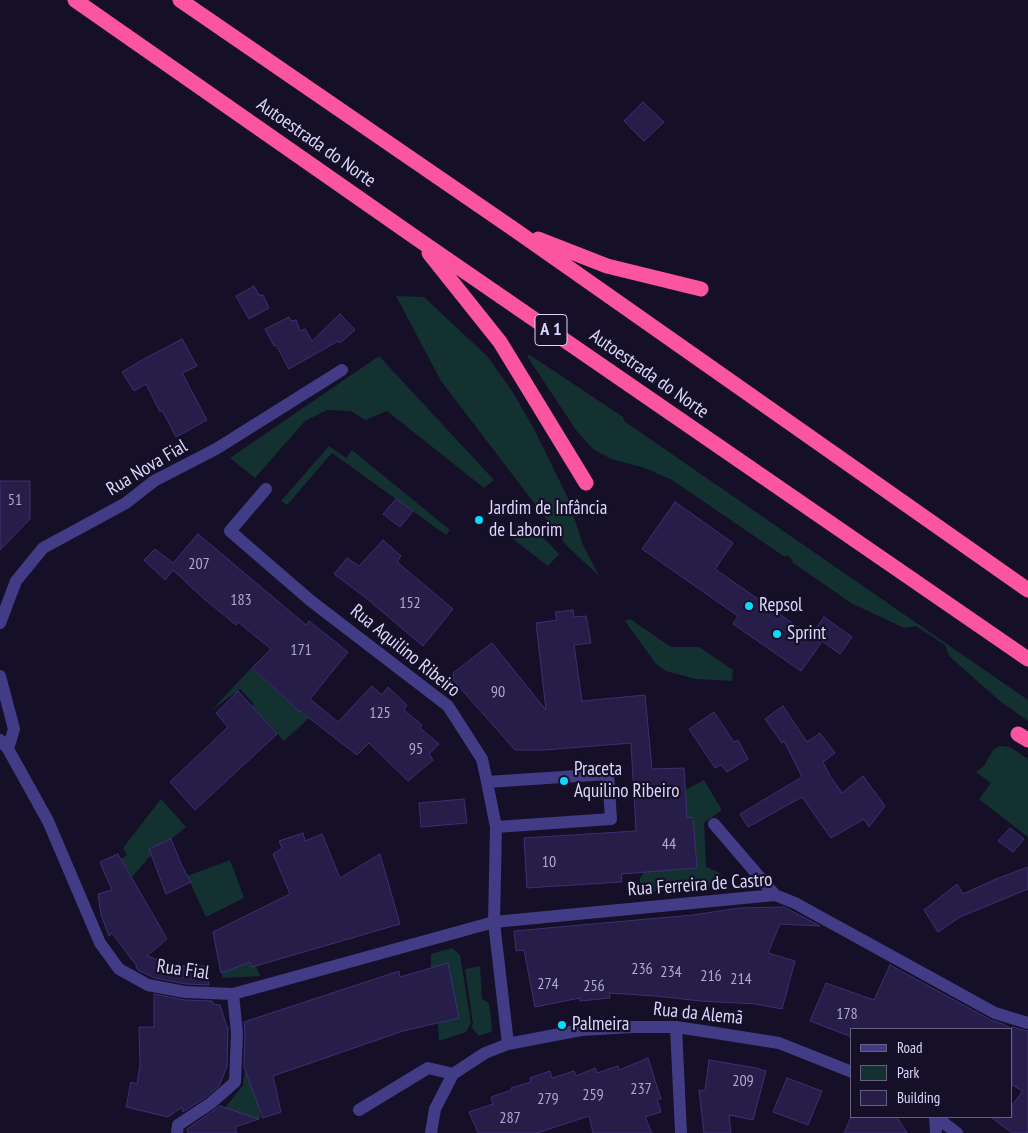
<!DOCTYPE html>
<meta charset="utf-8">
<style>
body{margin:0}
#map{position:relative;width:1028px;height:1133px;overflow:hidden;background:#151027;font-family:"PT Sans Narrow",sans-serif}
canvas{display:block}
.legend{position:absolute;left:850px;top:1028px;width:162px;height:90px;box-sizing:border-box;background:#151027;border:1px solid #65607d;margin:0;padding:6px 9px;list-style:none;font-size:15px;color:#ddd7fe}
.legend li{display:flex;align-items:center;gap:10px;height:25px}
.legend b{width:25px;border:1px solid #65607d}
</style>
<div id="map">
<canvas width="1028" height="1133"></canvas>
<ul class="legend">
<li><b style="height:6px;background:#413c85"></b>Road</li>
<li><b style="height:14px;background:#133131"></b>Park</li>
<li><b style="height:14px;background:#261d48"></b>Building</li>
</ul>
</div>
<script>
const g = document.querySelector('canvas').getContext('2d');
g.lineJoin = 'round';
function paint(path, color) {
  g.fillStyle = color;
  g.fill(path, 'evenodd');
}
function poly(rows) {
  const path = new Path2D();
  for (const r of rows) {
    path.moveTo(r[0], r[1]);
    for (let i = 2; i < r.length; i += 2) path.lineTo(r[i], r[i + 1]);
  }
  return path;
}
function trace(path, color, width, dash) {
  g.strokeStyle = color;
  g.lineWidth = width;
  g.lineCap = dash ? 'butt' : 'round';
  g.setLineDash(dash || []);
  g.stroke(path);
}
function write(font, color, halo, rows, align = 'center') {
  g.font = font + ' "PT Sans Narrow",sans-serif';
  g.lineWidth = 4.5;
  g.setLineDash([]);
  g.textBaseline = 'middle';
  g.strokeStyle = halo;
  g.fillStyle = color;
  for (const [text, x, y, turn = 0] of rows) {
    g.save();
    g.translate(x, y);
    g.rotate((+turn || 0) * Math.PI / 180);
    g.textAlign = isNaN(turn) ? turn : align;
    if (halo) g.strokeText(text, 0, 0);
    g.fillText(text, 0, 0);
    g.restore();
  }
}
const green = poly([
 [396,296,424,297,488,357,512,391,533,427,567,496,583,545,599,576,567,546,441,381],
 [530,355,623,417,624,421,1028,700,1028,721,1001,702,949,656,945,645,916,626,904,628,851,603,792,562,793,560,787,555,785,557,672,480,645,468,611,459,593,449,576,430,527,356],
 [379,356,494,480,484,488,387,411,365,420,351,411,327,410,305,421,255,478,230,458],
 [329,446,346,458,352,450,450,530,446,535,332,453,287,505,281,501],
 [527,520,559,554,548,566,513,539],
 [630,619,671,647,699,647,733,670,732,681,696,679,666,671,656,664,625,621],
 [251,668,300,712,309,718,284,741,264,719,252,728,242,716,254,704,240,689,212,710],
 [1000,746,1010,747,1028,759,1028,837,979,799,991,783,976,772,984,766,993,750],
 [704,780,722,810,704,823,706,867,720,873,722,885,640,893,640,878,644,872,697,868,693,818,687,818,685,790],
 [161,799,186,827,171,839,150,849,151,855,132,877,121,859,127,855,123,848],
 [230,860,244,898,206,917,187,876],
 [244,931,250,962,252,967,256,966,260,976,223,978,215,946],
 [452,948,460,955,471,1023,466,1032,439,1041,438,1023,459,1018,448,964,431,968,431,954],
 [480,966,482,999,489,1003,492,1028,491,1032,479,1036,471,1027,473,1024,465,969],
 [245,1071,250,1083,253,1082,261,1118,234,1126,229,1109,225,1108,243,1085]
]);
const building = poly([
 [643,102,664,122,644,141,624,121,643,102],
 [254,286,259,295,263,295,269,308,249,319,236,296,254,286],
 [340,314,355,330,340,343,338,341,289,369,276,345,274,346,265,329,289,317,291,321,296,320,300,331,305,329,312,341,340,314],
 [182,339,197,366,182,373,207,420,176,437,162,410,160,412,146,384,134,391,122,372,144,359,182,339],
 [0,481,30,481,30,519,0,550,0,481],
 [396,499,413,511,400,527,383,514,396,499],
 [675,502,733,543,715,569,821,643,801,671,733,624,738,616,642,549,675,502],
 [198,534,306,625,309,621,348,652,310,699,338,722,372,686,382,695,388,687,407,705,404,710,422,725,420,728,439,744,429,754,433,760,408,781,369,743,357,755,300,711,300,712,252,668,271,649,238,622,236,625,203,598,173,570,165,580,144,560,155,549,173,563,198,534],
 [383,540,401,556,397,562,453,609,423,646,366,598,334,574,347,558,359,566,383,540],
 [573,610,574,617,586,616,591,643,574,645,582,701,645,695,652,769,684,768,687,818,693,817,697,868,621,874,622,882,527,888,524,838,636,831,631,743,544,750,515,750,454,681,453,673,492,643,546,710,536,623,557,620,555,612,573,610],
 [824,617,852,637,840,654,812,634,824,617],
 [238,691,277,734,195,810,170,782,228,727,216,713,238,691],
 [783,706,807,742,820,733,835,753,823,762,830,776,842,793,863,776,885,806,869,827,864,819,831,838,802,797,748,827,740,814,802,777,784,741,782,743,765,719,783,706],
 [714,712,734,742,738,740,748,759,727,772,721,765,715,768,689,729,714,712],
 [464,799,467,823,421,827,419,803,464,799],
 [1010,828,1024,839,1013,852,998,841,1010,828],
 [303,833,305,841,322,834,340,878,380,854,400,924,252,967,250,962,221,973,213,932,290,894,273,854,282,848,279,841,303,833],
 [171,839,182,866,191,882,166,894,149,849,171,839],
 [118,854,167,939,147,956,176,966,206,966,209,985,186,984,155,978,140,971,137,969,136,965,112,933,109,936,101,915,98,894,112,890,100,862,118,854],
 [1028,867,1028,889,960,917,938,932,924,910,957,884,963,894,996,879,1028,867],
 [784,907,820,926,780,924,768,953,795,961,782,1009,755,1004,701,1001,655,996,609,993,610,998,580,1001,580,998,535,1007,524,950,516,951,514,931,693,915,739,908,784,907],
 [448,963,459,1018,403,1031,273,1076,281,1112,263,1118,244,1067,245,1033,244,1022,399,971,400,977,448,963],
 [890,965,991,1020,1003,1024,1012,1029,1012,1027,1028,1031,1028,1133,1012,1133,991,1117,1012,1117,1012,1105,1023,1091,1012,1085,1012,1029,852,1029,852,1037,810,1021,826,983,874,1000,890,965],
 [154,994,185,1000,212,1001,213,1004,220,1005,227,1027,228,1027,227,1067,219,1086,206,1097,183,1112,182,1107,168,1117,126,1107,131,1082,137,1084,140,1065,139,1027,154,1027,154,994],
 [648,1058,661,1099,657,1099,661,1112,645,1117,652,1133,593,1133,589,1116,537,1133,478,1133,469,1112,493,1104,491,1097,512,1090,511,1088,531,1082,530,1078,550,1071,552,1078,574,1071,576,1076,595,1068,597,1073,618,1066,619,1070,648,1058],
 [709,1060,756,1068,766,1071,753,1120,729,1115,731,1133,704,1133,699,1090,705,1091,709,1060],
 [787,1078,822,1091,808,1125,773,1112,787,1078],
 [220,1106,259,1119,235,1127,237,1133,188,1133,187,1129,220,1106],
 [851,1117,897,1117,907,1133,844,1133,851,1117]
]);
const street = poly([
 [266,489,230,531,311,601,448,706,482,759,487,782,496,827,494,922,508,1044],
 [0,623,16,581,43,548,126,503,154,481,216,449,342,370],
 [0,676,14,729,8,749],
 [0,740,8,749,48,821,100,943,119,969,148,985,185,992,233,994,494,922,775,895,795,903,995,1013,1028,1023],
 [487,782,608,774,611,819,496,827],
 [714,824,775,895],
 [676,1027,681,1133],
 [359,1110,428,1068,453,1074],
 [935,1117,936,1133],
 [936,1117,957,1133],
 [177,1133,178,1125,211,1103,235,1082,237,1033,233,994],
 [431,1133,435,1109,453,1074,485,1053,508,1044,581,1030,632,1027,676,1027,703,1031,779,1043,852,1072]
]);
const highway = poly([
 [75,0,419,240,1028,659],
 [180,0,515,230,1028,590],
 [538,239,607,266,701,289],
 [429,253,500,342,586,483],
 [1018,734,1028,740]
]);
const markers = [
 [479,520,5,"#08dbfa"],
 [749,606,5,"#08dbfa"],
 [777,634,5,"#08dbfa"],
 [564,781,5,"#08dbfa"],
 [562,1025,5,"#08dbfa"]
];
const numberNames = [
 ["51",15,500],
 ["207",199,564],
 ["183",241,600],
 ["152",410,603],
 ["171",301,650],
 ["90",498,692],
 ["125",380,713],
 ["95",416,749],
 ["44",669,844],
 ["10",549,862],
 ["236",642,969],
 ["234",671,972],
 ["216",711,976],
 ["214",741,979],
 ["274",548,984],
 ["256",594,986],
 ["178",847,1014],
 ["209",743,1081],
 ["237",641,1089],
 ["259",593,1095],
 ["279",548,1099],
 ["287",510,1118]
];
const shields = [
 [551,330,32]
];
const shieldNames = [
 ["A 1",551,330]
];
const streetNames = [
 ["Autoestrada do Norte",316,143,35],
 ["Autoestrada do Norte",649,374,35],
 ["Rua Nova Fial",147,468,-31],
 ["Rua Aquilino Ribeiro",405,651,39],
 ["Rua Ferreira de Castro",700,885,-4],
 ["Rua Fial",183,970,8],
 ["Rua da Alemã",698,1014,6]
];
const poiNames = [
 ["Jardim de Infância",489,509],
 ["de Laborim",489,531],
 ["Repsol",759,606],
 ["Sprint",787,634],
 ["Praceta",574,770],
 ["Aquilino Ribeiro",574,792],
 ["Palmeira",572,1025]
];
paint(green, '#133131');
paint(building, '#261d48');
trace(building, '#3e2f73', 1);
trace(street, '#413c85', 12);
trace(highway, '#fb55a0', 15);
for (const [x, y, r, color] of markers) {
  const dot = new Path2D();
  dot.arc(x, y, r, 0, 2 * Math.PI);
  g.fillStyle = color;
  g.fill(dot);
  trace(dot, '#151027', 2);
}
write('16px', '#afa8d0', null, numberNames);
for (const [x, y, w] of shields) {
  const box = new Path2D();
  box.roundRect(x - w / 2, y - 15.5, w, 31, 4);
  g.fillStyle = '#151027';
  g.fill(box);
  trace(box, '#ddd7fe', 1);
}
write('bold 18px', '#ddd7fe', null, shieldNames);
write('19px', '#ddd7fe', '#151027', streetNames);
write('19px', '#ddd7fe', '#151027', poiNames, 'left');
</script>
